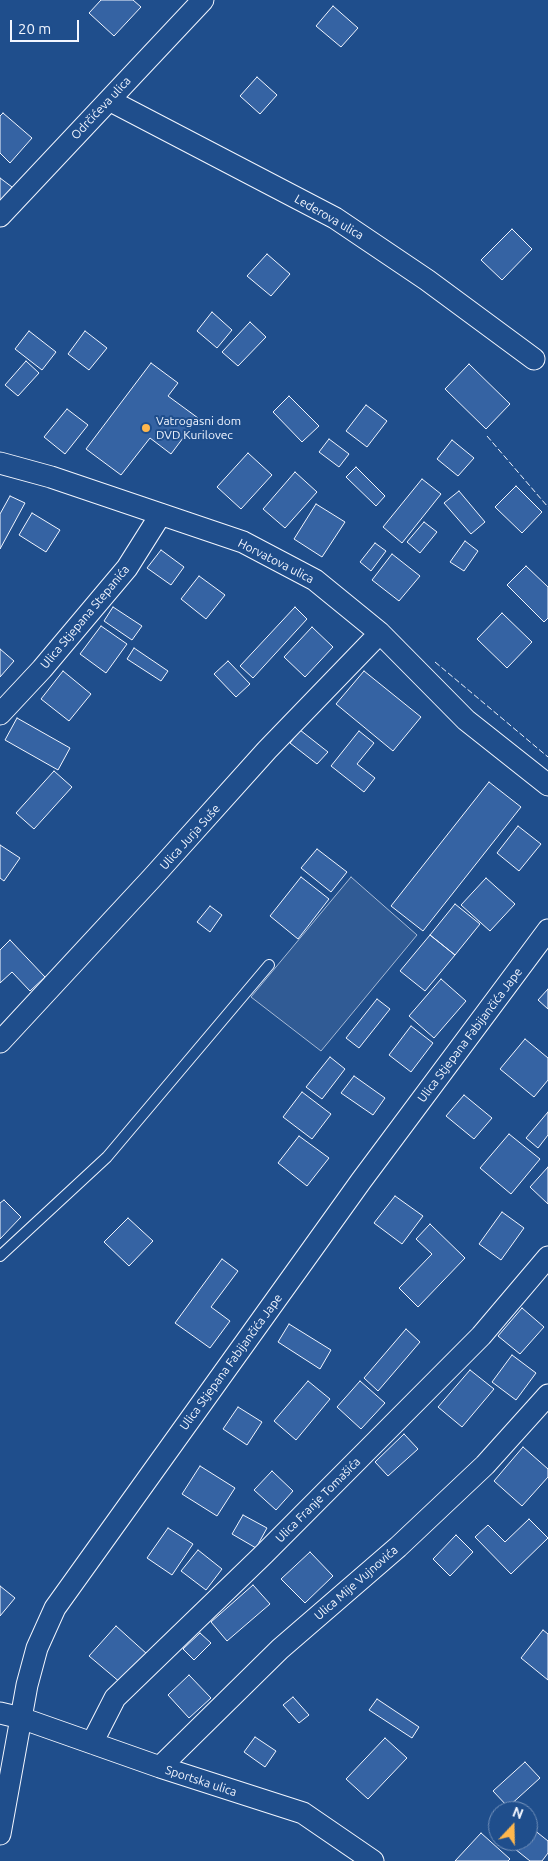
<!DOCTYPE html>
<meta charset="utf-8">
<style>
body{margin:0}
#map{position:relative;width:548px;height:1861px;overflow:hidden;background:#1f4e8c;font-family:Ubuntu,sans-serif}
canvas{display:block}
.north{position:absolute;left:488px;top:1801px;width:50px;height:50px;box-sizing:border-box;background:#1f4e8c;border:1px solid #7391ba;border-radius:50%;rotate:21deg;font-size:14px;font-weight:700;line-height:20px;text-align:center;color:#f2f6ff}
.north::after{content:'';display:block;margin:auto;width:18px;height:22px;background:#ffb74d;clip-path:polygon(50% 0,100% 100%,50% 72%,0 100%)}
.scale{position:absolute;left:10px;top:20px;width:69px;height:22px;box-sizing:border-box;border:2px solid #f2f6ff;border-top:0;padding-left:6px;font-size:15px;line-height:18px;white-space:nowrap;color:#f2f6ff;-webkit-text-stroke:4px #1f4e8c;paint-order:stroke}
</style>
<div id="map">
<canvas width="548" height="1861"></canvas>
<div class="north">N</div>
<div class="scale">20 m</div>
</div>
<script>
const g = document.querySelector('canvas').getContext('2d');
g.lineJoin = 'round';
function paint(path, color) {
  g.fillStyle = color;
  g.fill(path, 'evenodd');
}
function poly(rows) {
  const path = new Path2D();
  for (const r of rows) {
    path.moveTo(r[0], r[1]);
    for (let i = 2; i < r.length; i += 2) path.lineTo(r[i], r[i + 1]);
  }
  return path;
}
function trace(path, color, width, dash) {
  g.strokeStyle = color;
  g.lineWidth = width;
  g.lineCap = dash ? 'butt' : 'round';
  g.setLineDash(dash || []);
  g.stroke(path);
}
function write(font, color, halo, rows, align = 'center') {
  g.font = font + ' Ubuntu,sans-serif';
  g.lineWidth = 4;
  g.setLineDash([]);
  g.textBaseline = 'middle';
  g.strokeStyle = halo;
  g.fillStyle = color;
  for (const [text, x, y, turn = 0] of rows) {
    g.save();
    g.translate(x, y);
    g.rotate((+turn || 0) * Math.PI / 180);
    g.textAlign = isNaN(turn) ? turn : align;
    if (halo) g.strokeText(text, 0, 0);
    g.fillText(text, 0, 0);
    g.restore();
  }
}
const built = poly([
 [351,877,417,935,321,1051,251,997,351,877]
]);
const building = poly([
 [101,0,133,0,141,7,114,36,89,13,101,0],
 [333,6,358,28,341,47,316,26,333,6],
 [257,77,277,95,260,114,240,96,257,77],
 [3,113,32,138,10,163,0,153,0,116,3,113],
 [0,178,12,187,0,203,0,178],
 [512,229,532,249,502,280,481,260,512,229],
 [267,254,290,274,271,296,247,276,267,254],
 [212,312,232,330,217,348,197,331,212,312],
 [250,322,266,337,238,366,222,352,250,322],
 [29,331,56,352,42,370,15,349,29,331],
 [85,331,107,348,89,370,68,354,85,331],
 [26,361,39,373,18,396,5,385,26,361],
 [151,363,178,383,168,396,198,418,171,454,150,438,121,475,86,449,151,363],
 [469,364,510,404,486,429,445,389,469,364],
 [289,396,319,426,302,442,273,412,289,396],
 [366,405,387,421,367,447,346,431,366,405],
 [67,409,88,425,65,454,44,437,67,409],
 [329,439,349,454,339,467,319,452,329,439],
 [452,440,474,458,458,476,437,459,452,440],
 [248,453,272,475,241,509,217,487,248,453],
 [356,467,385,496,376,506,346,477,356,467],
 [295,472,317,492,285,528,263,509,295,472],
 [422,479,441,494,402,543,383,527,422,479],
 [516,486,542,512,522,533,495,507,516,486],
 [459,491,485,522,471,534,444,503,459,491],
 [10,496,25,503,0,549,0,514,10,496],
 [316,504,345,522,322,557,294,539,316,504],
 [32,513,60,530,46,552,19,535,32,513],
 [424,522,437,532,420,553,407,542,424,522],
 [465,541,478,551,464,571,450,562,465,541],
 [375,543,386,551,371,571,360,562,375,543],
 [161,550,184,567,171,585,147,568,161,550],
 [392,554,420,576,399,601,372,580,392,554],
 [526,566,548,587,548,618,544,622,507,585,526,566],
 [199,576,225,595,206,619,181,599,199,576],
 [113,607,142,626,132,640,104,621,113,607],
 [295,607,307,619,253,678,240,666,295,607],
 [502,613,532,642,507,668,477,639,502,613],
 [101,626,127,644,106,673,80,654,101,626],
 [312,627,333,647,305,677,284,657,312,627],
 [134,648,168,671,161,681,127,659,134,648],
 [0,649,14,661,0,677,0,649],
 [228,661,250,684,236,697,214,674,228,661],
 [63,671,91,694,69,721,41,699,63,671],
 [364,671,421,717,393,751,336,704,364,671],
 [17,718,70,748,58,770,5,740,17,718],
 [300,730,328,752,317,764,290,743,300,730],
 [359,731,374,743,357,764,375,778,364,792,331,766,359,731],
 [54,771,72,787,34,829,16,813,54,771],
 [489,782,521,807,423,931,391,906,489,782],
 [518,826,541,844,519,871,497,853,518,826],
 [0,845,20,858,4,881,0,878,0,845],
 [317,849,347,872,331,892,301,868,317,849],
 [301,877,329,899,298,939,270,916,301,877],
 [486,878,515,904,490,931,461,905,486,878],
 [455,904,480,924,455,955,430,935,455,904],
 [210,906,222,915,210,932,197,922,210,906],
 [430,935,455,955,425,991,400,971,430,935],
 [10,940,45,977,30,991,12,972,0,983,0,950,10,940],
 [441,979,466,1001,434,1038,409,1016,441,979],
 [548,989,548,1009,538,1000,548,989],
 [377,999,390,1009,359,1048,346,1038,377,999],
 [411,1026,433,1043,411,1072,389,1055,411,1026],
 [525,1039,548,1058,548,1080,534,1097,500,1069,525,1039],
 [330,1057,345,1069,322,1099,306,1087,330,1057],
 [354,1076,385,1098,373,1115,341,1093,354,1076],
 [302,1092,331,1114,312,1139,283,1117,302,1092],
 [464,1095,492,1118,474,1139,446,1116,464,1095],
 [548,1112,548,1135,538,1148,526,1138,548,1112],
 [509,1134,540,1159,511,1194,480,1168,509,1134],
 [299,1136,329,1158,307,1186,278,1163,299,1136],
 [548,1167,548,1204,530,1187,548,1167],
 [395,1196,423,1216,402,1244,374,1223,395,1196],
 [4,1200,21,1217,0,1239,0,1203,4,1200],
 [502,1212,524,1228,501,1260,479,1244,502,1212],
 [128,1218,153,1241,129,1266,104,1242,128,1218],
 [430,1224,465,1258,418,1307,399,1288,432,1254,416,1239,430,1224],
 [222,1259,238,1271,211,1307,230,1321,210,1348,175,1323,222,1259],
 [522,1308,544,1327,520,1354,498,1336,522,1308],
 [289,1324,331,1350,320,1369,278,1342,289,1324],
 [406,1329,420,1342,378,1391,364,1378,406,1329],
 [512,1355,536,1373,516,1400,492,1382,512,1355],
 [470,1370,494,1389,462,1427,438,1407,470,1370],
 [308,1381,330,1399,296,1440,274,1421,308,1381],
 [360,1381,385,1403,361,1429,337,1407,360,1381],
 [238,1407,262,1422,247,1445,223,1429,238,1407],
 [404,1434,418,1449,388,1476,375,1462,404,1434],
 [523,1447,548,1469,548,1477,522,1506,494,1481,523,1447],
 [200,1466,235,1488,217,1516,182,1494,200,1466],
 [272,1471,293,1491,276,1510,254,1490,272,1471],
 [243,1515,267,1528,256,1548,232,1534,243,1515],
 [529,1519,548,1538,511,1574,475,1537,488,1525,505,1542,529,1519],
 [168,1528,193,1544,172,1575,147,1558,168,1528],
 [456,1535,473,1552,450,1576,433,1559,456,1535],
 [198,1550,222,1569,206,1590,181,1571,198,1550],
 [310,1552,333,1576,305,1603,281,1579,310,1552],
 [253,1585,270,1604,227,1641,211,1622,253,1585],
 [0,1586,15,1598,0,1616,0,1586],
 [116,1626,147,1654,121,1683,89,1656,116,1626],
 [543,1630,548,1634,548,1680,521,1658,543,1630],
 [200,1633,211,1643,194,1660,183,1649,200,1633],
 [189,1675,211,1698,189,1718,168,1695,189,1675],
 [293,1697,309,1715,299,1723,283,1705,293,1697],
 [377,1699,419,1727,412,1738,369,1710,377,1699],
 [255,1737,276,1751,265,1767,244,1752,255,1737],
 [385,1738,407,1758,368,1799,346,1779,385,1738],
 [525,1762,540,1778,508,1807,493,1791,525,1762],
 [528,1825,548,1841,548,1853,542,1861,530,1861,505,1841,528,1841,528,1825],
 [481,1833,510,1859,508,1861,455,1861,481,1833]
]);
const lane = poly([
 [0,1256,107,1157,269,965]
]);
const street = poly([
 [109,100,335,218,427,280,534,359],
 [0,216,203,0],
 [0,463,51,477,243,542,315,580,380,633,466,720,548,785],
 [0,714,42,669,127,568,161,514],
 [0,1042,152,878,267,750,380,633],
 [0,1713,21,1718,160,1767,303,1813,373,1861],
 [92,1743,115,1698,264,1554,481,1336,548,1257],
 [160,1767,280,1649,398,1547,485,1465,548,1395],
 [0,1834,27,1685,37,1648,55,1608,361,1181,548,930]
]);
const fence = poly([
 [487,436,548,507],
 [435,662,548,757]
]);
const markers = [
 [146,428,5,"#ffb74d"]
];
const streetNames = [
 ["Odrčićeva ulica",101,108,-47],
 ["Lederova ulica",329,217,30],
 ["Horvatova ulica",276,561,27],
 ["Ulica Stjepana Stepanića",85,617,-50],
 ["Ulica Jurja Suše",190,837,-48],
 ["Ulica Stjepana Fabijančića Jape",470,1035,-53],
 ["Ulica Stjepana Fabijančića Jape",231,1362,-54],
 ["Ulica Franje Tomašića",318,1500,-45],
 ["Ulica Mije Vujnovića",356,1583,-41],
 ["Sportska ulica",201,1781,18]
];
const poiNames = [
 ["Vatrogasni dom",156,421],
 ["DVD Kurilovec",156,435]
];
paint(built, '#305b95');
trace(built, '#a8bbd7', 1);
paint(building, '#3563a3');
trace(building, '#f2f6ff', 1);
trace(lane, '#f2f6ff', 12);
trace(street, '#f2f6ff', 23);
trace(lane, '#1f4e8c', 10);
trace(street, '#1f4e8c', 21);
trace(fence, '#f2f6ff', 1, [6, 2.5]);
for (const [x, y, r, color] of markers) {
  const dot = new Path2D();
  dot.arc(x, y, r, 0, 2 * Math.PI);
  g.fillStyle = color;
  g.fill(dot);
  trace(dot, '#1f4e8c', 2);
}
write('12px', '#f2f6ff', '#1f4e8c', streetNames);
write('12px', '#f2f6ff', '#1f4e8c', poiNames, 'left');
</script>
